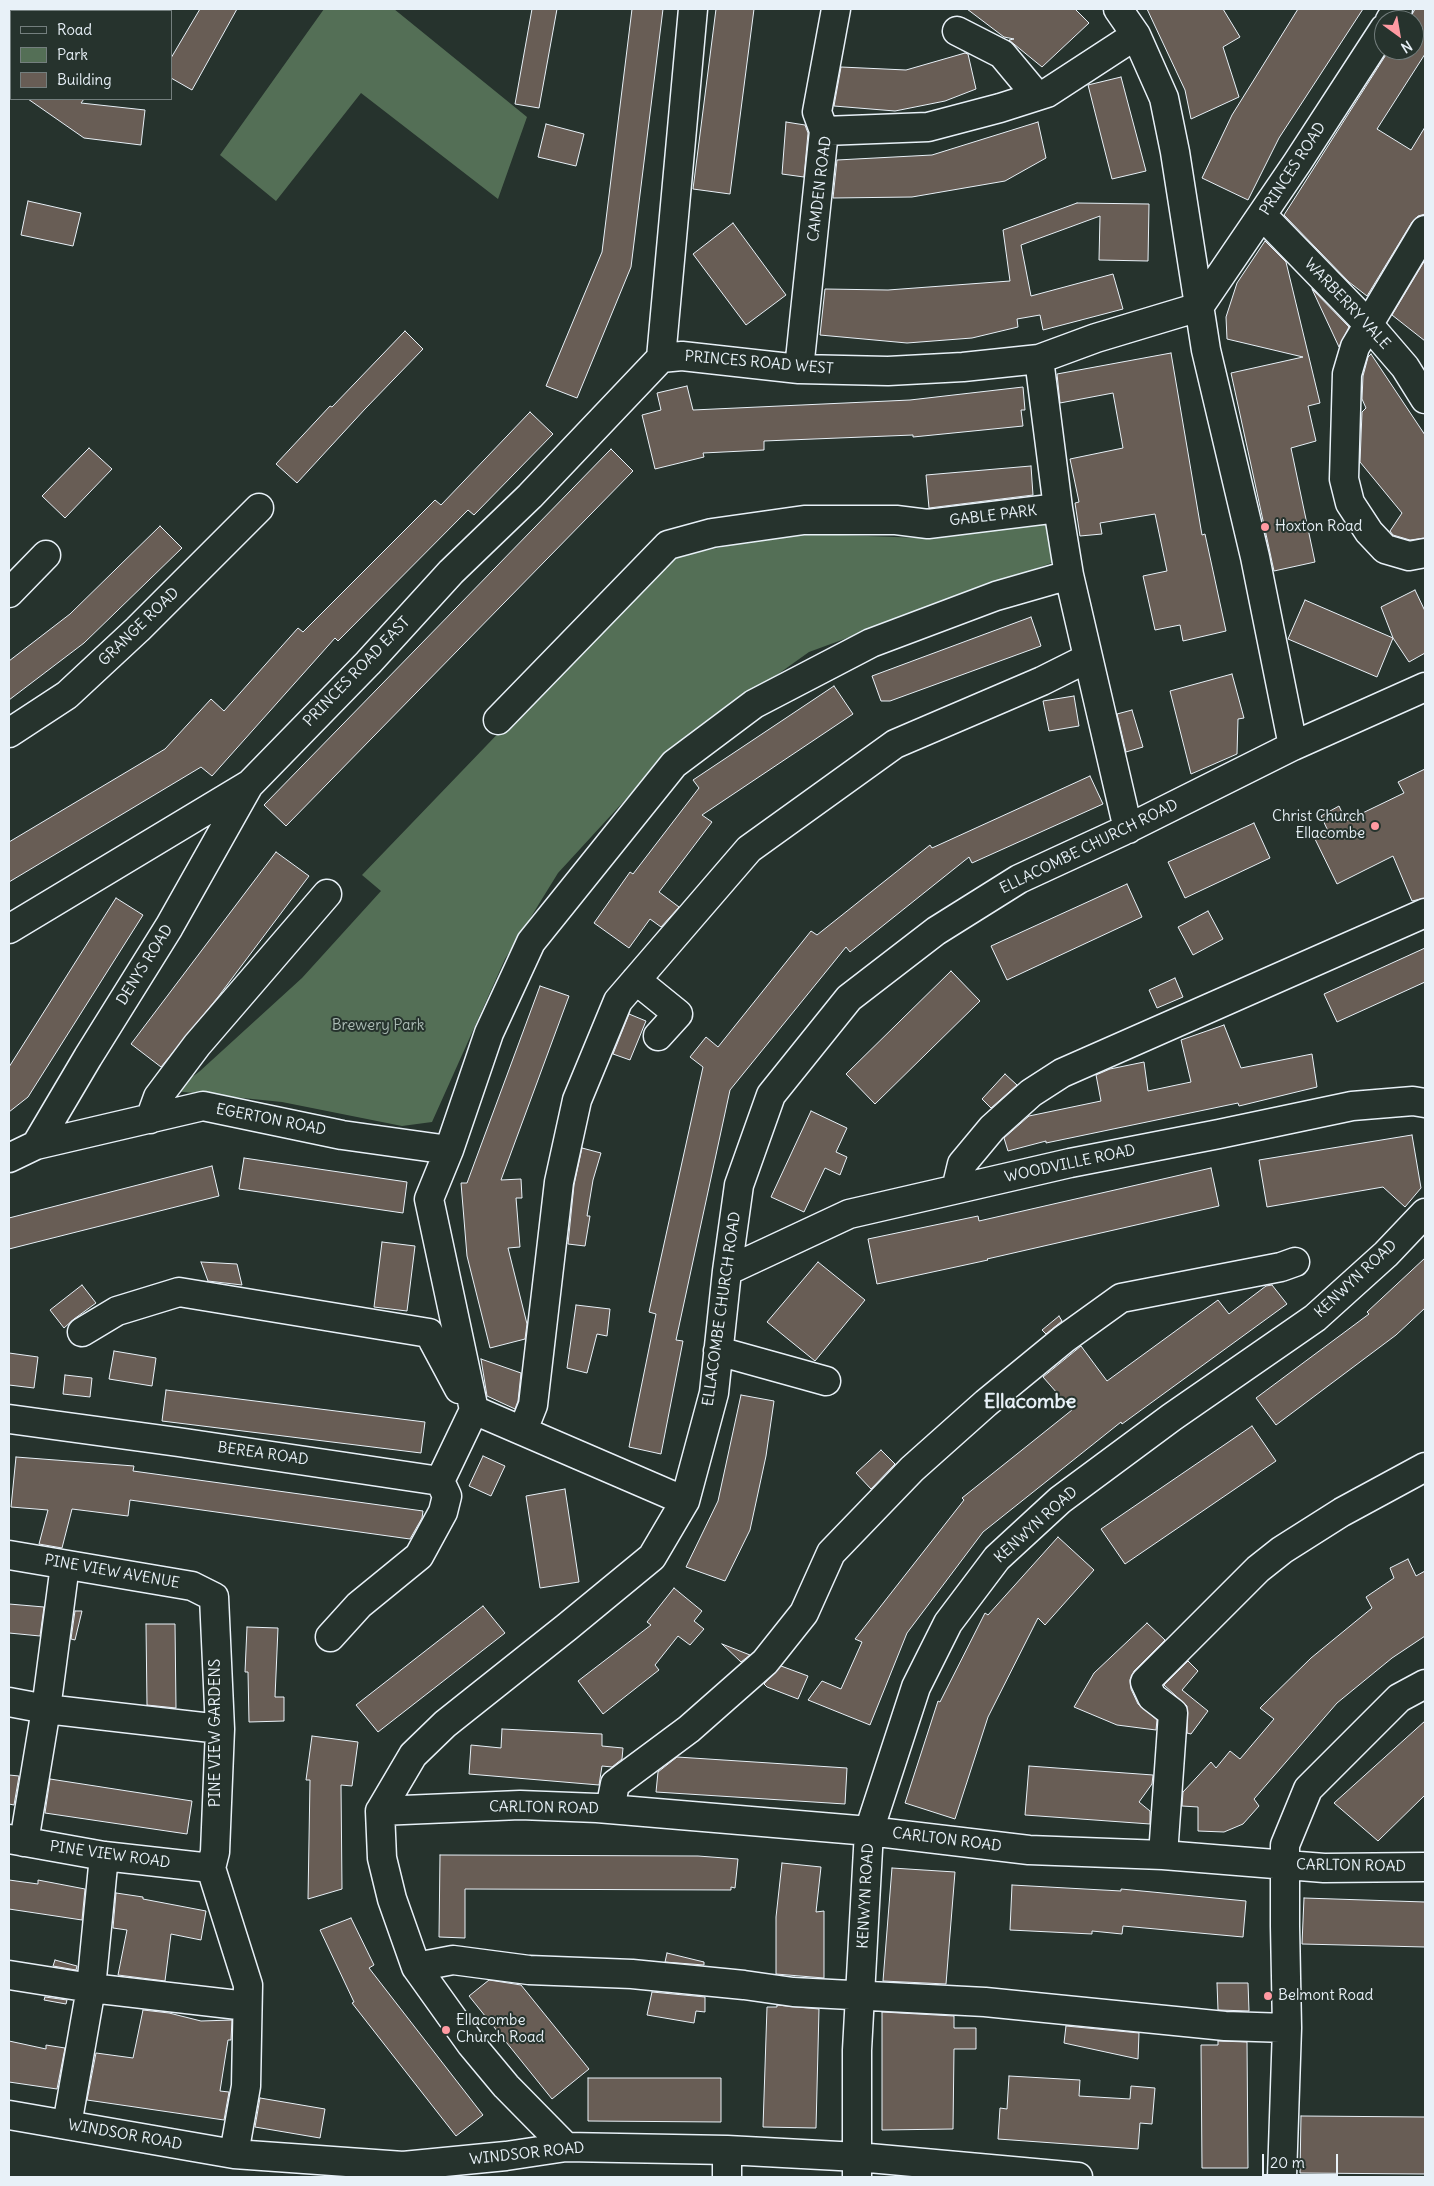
<!DOCTYPE html>
<style>
body{margin:0}
#map{position:relative;width:1434px;height:2186px;overflow:hidden;background:#26332d;font-family:Delius,sans-serif}
canvas{display:block}
.frame{position:absolute;inset:0;border:10px solid #e8f1f8;pointer-events:none}
.legend{position:absolute;left:10px;top:10px;width:162px;height:90px;box-sizing:border-box;background:#26332d;border:1px solid #747f7e;margin:0;padding:6px 9px;list-style:none;font-size:15px;color:#e8f1f8}
.legend li{display:flex;align-items:center;gap:10px;height:25px}
.legend b{width:25px;border:1px solid #747f7e}
.north{position:absolute;left:1374px;top:10px;width:50px;height:50px;box-sizing:border-box;background:#26332d;border:1px solid #747f7e;border-radius:50%;rotate:148deg;font-size:14px;font-weight:700;line-height:20px;text-align:center;color:#e8f1f8}
.north::after{content:'';display:block;margin:auto;width:18px;height:22px;background:#ff9aa2;clip-path:polygon(50% 0,100% 100%,50% 72%,0 100%)}
.scale{position:absolute;left:1262px;top:2154px;width:76px;height:22px;box-sizing:border-box;border:2px solid #e8f1f8;border-top:0;padding-left:6px;font-size:15px;line-height:18px;white-space:nowrap;color:#e8f1f8;-webkit-text-stroke:4px #26332d;paint-order:stroke}
</style>
<div id="map">
<canvas width="1434" height="2186"></canvas>
<div class="frame"></div>
<ul class="legend">
<li><b style="height:6px;background:#26332d"></b>Road</li>
<li><b style="height:14px;background:#546f56"></b>Park</li>
<li><b style="height:14px;background:#685d55"></b>Building</li>
</ul>
<div class="north">N</div>
<div class="scale">20 m</div>
</div>
<script>
const g = document.querySelector('canvas').getContext('2d');
g.lineJoin = 'round';
function paint(path, color) {
  g.fillStyle = color;
  g.fill(path, 'evenodd');
}
function poly(rows) {
  const path = new Path2D();
  for (const r of rows) {
    path.moveTo(r[0], r[1]);
    for (let i = 2; i < r.length; i += 2) path.lineTo(r[i], r[i + 1]);
  }
  return path;
}
function trace(path, color, width, dash) {
  g.strokeStyle = color;
  g.lineWidth = width;
  g.lineCap = dash ? 'butt' : 'round';
  g.setLineDash(dash || []);
  g.stroke(path);
}
function write(font, color, halo, rows, align = 'center') {
  g.font = font + ' Delius,sans-serif';
  g.lineWidth = 4;
  g.setLineDash([]);
  g.textBaseline = 'middle';
  g.strokeStyle = halo;
  g.fillStyle = color;
  for (const [text, x, y, turn = 0] of rows) {
    g.save();
    g.translate(x, y);
    g.rotate((+turn || 0) * Math.PI / 180);
    g.textAlign = isNaN(turn) ? turn : align;
    if (halo) g.strokeText(text, 0, 0);
    g.fillText(text, 0, 0);
    g.restore();
  }
}
const green = poly([
 [324,9,394,9,527,117,498,199,361,93,276,201,220,155],
 [1047,524,1054,562,809,652,670,751,558,873,505,959,432,1122,402,1126,282,1102,174,1091,200,1071,302,978,381,891,362,875,685,539,699,552,788,533,921,538]
]);
const building = poly([
 [200,9,237,9,192,90,171,78,171,58,200,9],
 [532,9,557,9,539,108,515,104,532,9],
 [632,9,663,9,631,267,577,398,546,386,602,252,632,9],
 [716,9,754,9,730,194,693,189,716,9],
 [967,9,1075,9,1089,23,1042,67,1009,40,1014,39,1004,37,967,9],
 [1147,9,1223,9,1240,37,1223,47,1239,97,1191,119,1185,90,1147,9],
 [1298,9,1363,9,1279,138,1248,200,1202,178,1232,115,1298,9],
 [1415,9,1425,9,1425,54,1377,129,1411,150,1425,127,1425,214,1418,216,1412,222,1367,296,1349,282,1284,215,1389,50,1414,50,1414,20,1409,20,1415,9],
 [965,53,968,54,976,89,945,101,895,111,834,106,841,67,906,70,965,53],
 [1121,77,1146,171,1112,179,1088,85,1121,77],
 [28,99,84,99,81,103,145,110,141,145,84,138,28,99],
 [786,122,805,125,808,133,804,177,782,174,786,122],
 [1038,122,1046,158,1005,181,912,197,833,198,837,160,932,155,1038,122],
 [546,124,584,134,576,166,538,157,546,124],
 [28,201,81,213,73,246,21,235,28,201],
 [1077,203,1149,204,1148,261,1099,260,1100,216,1021,245,1031,296,1113,274,1123,309,1043,330,1040,315,1017,319,1018,327,972,338,907,343,820,335,825,289,888,290,1010,281,1003,230,1077,203],
 [733,223,786,295,746,325,693,254,733,223],
 [1265,241,1286,262,1320,403,1308,406,1316,441,1291,448,1315,562,1274,571,1231,373,1303,357,1227,339,1226,317,1237,283,1265,241],
 [1425,260,1425,341,1392,315,1425,260],
 [1312,289,1349,327,1339,347,1312,289],
 [405,331,423,349,365,409,297,483,276,464,330,406,332,407,405,331],
 [1171,353,1202,535,1205,534,1226,631,1183,641,1180,625,1155,630,1143,576,1167,571,1155,514,1100,523,1102,534,1080,536,1075,503,1079,502,1070,459,1123,448,1113,393,1060,403,1057,374,1171,353],
 [1371,354,1425,435,1425,538,1410,540,1393,535,1390,531,1402,513,1360,462,1362,412,1366,408,1362,399,1363,376,1368,357,1371,354],
 [687,386,693,410,910,400,1023,387,1025,410,1021,410,1023,426,913,437,913,435,764,441,764,450,703,453,704,457,655,469,642,415,661,410,657,393,687,386],
 [530,412,553,434,474,515,468,510,338,641,335,638,212,776,201,767,9,882,9,842,165,749,211,699,224,711,298,628,303,632,435,500,441,505,530,412],
 [89,448,112,469,65,518,42,496,89,448],
 [611,449,633,471,286,826,264,805,611,449],
 [1031,466,1033,495,929,508,926,475,1031,466],
 [160,526,182,548,84,643,9,700,9,661,70,614,160,526],
 [1415,590,1425,611,1425,653,1409,662,1393,638,1381,607,1415,590],
 [1305,600,1393,638,1377,677,1288,639,1305,600],
 [1031,617,1041,646,890,701,881,701,872,676,1031,617],
 [1232,674,1244,718,1238,719,1237,754,1191,774,1170,691,1232,674],
 [834,686,853,714,702,815,712,822,659,892,679,907,661,927,650,919,629,948,594,923,630,872,633,874,699,788,693,780,834,686],
 [1074,696,1079,726,1049,731,1043,701,1074,696],
 [1132,710,1143,747,1126,752,1117,714,1132,710],
 [1425,769,1425,898,1412,901,1393,856,1337,884,1314,837,1328,831,1321,816,1339,806,1346,821,1404,793,1398,782,1425,769],
 [1090,776,1103,804,972,863,969,857,850,952,846,947,730,1090,676,1340,683,1341,661,1454,629,1447,656,1314,649,1312,703,1067,690,1057,706,1037,718,1047,811,931,817,935,930,845,932,848,1090,776],
 [1254,823,1270,858,1185,898,1168,862,1254,823],
 [276,852,309,876,218,997,161,1067,131,1044,276,852],
 [1127,884,1142,917,1007,980,991,946,1127,884],
 [116,898,143,915,28,1097,9,1112,9,1067,116,898],
 [1208,911,1223,939,1193,955,1178,927,1208,911],
 [1425,948,1425,982,1337,1022,1324,994,1425,948],
 [951,971,980,1001,875,1104,846,1074,951,971],
 [1175,978,1183,997,1157,1008,1149,990,1175,978],
 [540,986,569,996,501,1180,521,1179,522,1198,516,1198,520,1247,508,1248,527,1324,525,1339,490,1348,467,1256,461,1183,467,1183,540,986],
 [629,1014,646,1021,630,1060,613,1054,629,1014],
 [1224,1025,1241,1068,1312,1054,1317,1087,1239,1106,1238,1103,1046,1143,1046,1141,1008,1151,1004,1138,1029,1116,1101,1101,1096,1075,1110,1069,1144,1062,1148,1091,1191,1082,1181,1040,1224,1025],
 [1005,1074,1017,1085,991,1108,982,1099,1005,1074],
 [811,1111,847,1128,836,1152,847,1157,840,1175,825,1168,804,1212,771,1197,811,1111],
 [1412,1135,1421,1188,1405,1207,1383,1187,1267,1207,1259,1160,1412,1135],
 [582,1148,601,1153,593,1180,587,1216,590,1216,585,1246,568,1244,574,1185,582,1148],
 [244,1158,407,1182,403,1213,239,1189,244,1158],
 [212,1166,219,1196,9,1249,9,1218,212,1166],
 [1211,1168,1219,1206,987,1259,988,1260,877,1284,868,1239,978,1216,979,1221,1211,1168],
 [382,1242,415,1246,407,1311,374,1307,382,1242],
 [1425,1258,1425,1308,1396,1335,1276,1425,1256,1398,1369,1314,1367,1312,1425,1258],
 [201,1262,237,1264,242,1285,208,1281,201,1262],
 [818,1262,865,1300,815,1361,767,1322,818,1262],
 [82,1285,96,1303,74,1319,64,1328,50,1310,82,1285],
 [1272,1285,1287,1304,1122,1424,1121,1422,983,1532,907,1633,870,1725,808,1700,822,1681,841,1689,862,1642,855,1639,964,1500,962,1498,1072,1410,1043,1377,1081,1346,1107,1381,1218,1300,1229,1314,1266,1286,1272,1285],
 [576,1305,610,1309,607,1336,597,1334,587,1373,567,1368,576,1305],
 [1059,1316,1062,1321,1046,1334,1042,1330,1059,1316],
 [114,1351,156,1358,152,1386,109,1379,114,1351],
 [9,1353,38,1357,34,1388,9,1385,9,1353],
 [481,1359,521,1373,518,1401,515,1409,487,1396,481,1359],
 [65,1375,92,1378,90,1397,63,1394,65,1375],
 [166,1390,425,1422,421,1453,162,1421,166,1390],
 [741,1395,774,1401,766,1456,750,1530,725,1581,686,1567,718,1501,741,1395],
 [1252,1426,1276,1461,1125,1564,1101,1529,1252,1426],
 [881,1450,895,1464,871,1489,856,1473,881,1450],
 [483,1456,505,1466,491,1496,469,1486,483,1456],
 [16,1457,134,1466,133,1471,423,1511,422,1518,410,1539,130,1500,128,1516,72,1509,62,1548,39,1544,48,1510,11,1507,16,1457],
 [565,1489,579,1582,540,1588,526,1496,565,1489],
 [1058,1537,1094,1570,1045,1625,1038,1618,988,1717,955,1819,905,1803,938,1701,940,1702,985,1613,988,1615,1058,1537],
 [1408,1559,1416,1576,1425,1571,1425,1636,1392,1658,1337,1703,1254,1799,1259,1806,1243,1824,1224,1832,1198,1831,1198,1807,1182,1806,1183,1792,1211,1762,1216,1768,1230,1751,1240,1759,1274,1719,1260,1708,1311,1658,1372,1608,1366,1597,1394,1578,1390,1568,1408,1559],
 [674,1588,702,1611,694,1621,704,1629,690,1645,678,1636,655,1665,659,1670,603,1714,578,1681,651,1625,647,1622,674,1588],
 [9,1604,44,1607,40,1636,9,1633,9,1604],
 [483,1606,505,1633,378,1732,356,1705,483,1606],
 [75,1611,82,1611,75,1640,71,1639,75,1611],
 [1147,1623,1165,1640,1134,1671,1130,1680,1131,1689,1138,1704,1157,1720,1156,1730,1117,1725,1074,1707,1094,1673,1147,1623],
 [146,1624,175,1624,176,1708,147,1705,146,1624],
 [247,1627,278,1628,275,1697,284,1697,284,1721,249,1722,248,1672,245,1672,247,1627],
 [722,1644,750,1655,741,1662,722,1644],
 [1188,1661,1198,1671,1182,1690,1208,1711,1191,1734,1187,1733,1187,1706,1164,1685,1188,1661],
 [781,1666,808,1676,798,1699,767,1687,764,1684,781,1666],
 [1425,1721,1425,1795,1378,1841,1334,1803,1425,1721],
 [502,1729,602,1734,602,1746,623,1748,622,1759,612,1767,602,1766,599,1785,469,1774,471,1745,501,1748,502,1729],
 [312,1736,358,1742,352,1786,341,1785,342,1889,308,1899,310,1780,306,1780,312,1736],
 [677,1757,847,1768,845,1804,656,1792,658,1772,677,1757],
 [1029,1766,1153,1775,1152,1784,1139,1802,1150,1811,1150,1824,1025,1815,1029,1766],
 [9,1775,19,1776,14,1805,9,1804,9,1775],
 [50,1779,192,1801,187,1834,45,1813,50,1779],
 [440,1855,698,1856,738,1859,735,1888,731,1887,731,1890,465,1889,465,1938,439,1937,440,1855],
 [782,1863,821,1867,816,1912,824,1911,824,1978,776,1974,776,1917,782,1863],
 [892,1868,955,1872,946,1984,883,1981,892,1868],
 [9,1880,38,1884,38,1880,85,1889,82,1920,9,1909,9,1880],
 [1012,1885,1121,1891,1121,1889,1246,1901,1243,1937,1123,1926,1122,1934,1092,1931,1092,1934,1010,1930,1012,1885],
 [116,1893,143,1897,143,1899,206,1911,201,1940,171,1934,165,1981,118,1975,127,1930,113,1928,116,1893],
 [1304,1898,1425,1902,1425,1947,1302,1944,1304,1898],
 [351,1918,374,1965,369,1968,483,2115,456,2136,352,2003,354,2002,320,1930,351,1918],
 [667,1953,704,1962,704,1965,665,1962,667,1953],
 [55,1960,77,1966,76,1970,53,1966,55,1960],
 [489,1980,521,1985,589,2069,552,2099,469,1996,489,1980],
 [1217,1983,1248,1983,1249,2011,1218,2010,1217,1983],
 [652,1992,705,1997,705,2012,696,2011,694,2023,647,2015,652,1992],
 [45,1997,67,2000,66,2004,44,2000,45,1997],
 [777,2005,819,2009,816,2128,763,2127,767,2007,777,2007,777,2005],
 [143,2010,169,2013,201,2021,232,2020,231,2040,228,2040,220,2091,229,2092,224,2120,87,2100,96,2053,133,2058,143,2010],
 [882,2012,954,2016,954,2028,976,2028,976,2049,954,2049,953,2129,882,2130,882,2012],
 [1066,2026,1139,2033,1138,2059,1064,2043,1066,2026],
 [9,2041,46,2049,46,2045,65,2048,57,2089,9,2082,9,2041],
 [1218,2041,1247,2042,1248,2168,1202,2168,1201,2045,1218,2045,1218,2041],
 [1009,2076,1080,2080,1079,2096,1130,2099,1131,2086,1155,2088,1152,2124,1140,2123,1138,2149,998,2139,1000,2108,1007,2109,1009,2076],
 [588,2078,721,2078,721,2122,588,2121,588,2078],
 [260,2098,325,2109,320,2138,255,2127,260,2098],
 [1301,2116,1425,2117,1425,2174,1300,2173,1301,2116]
]);
const minor = poly([
 [693,9,661,358,682,356,799,369,888,371,963,367,1039,359,1096,338,1199,307],
 [1118,9,1136,35,1164,98,1175,152,1206,350,1255,557,1293,746],
 [1390,20,1398,9],
 [957,31,1002,54,1037,96],
 [824,131,928,127,1000,108,1047,93,1136,35],
 [1262,215,1368,324,1405,367,1425,399],
 [1425,230,1355,347,1347,374,1344,479,1350,503,1369,532,1385,549,1409,556,1425,553],
 [1199,307,1297,163,1384,29],
 [1039,359,1058,508,1069,575],
 [799,369,824,131,817,112,836,9],
 [9,593,46,555],
 [498,720,668,545,712,533,804,520,896,520,928,524,1058,508],
 [9,733,67,695,138,629,259,508],
 [9,929,250,784,368,663,451,572,530,496,661,358],
 [636,980,678,1014,658,1036],
 [150,1119,158,1097,197,1045,327,894],
 [36,1145,88,1057,169,927,249,785],
 [9,1158,36,1145,203,1106,342,1135,449,1150],
 [956,1189,962,1164,992,1128,1031,1093,1062,1073,1425,913],
 [727,1271,849,1214,1070,1163,1219,1134,1352,1106,1413,1101,1425,1103],
 [82,1332,117,1311,179,1292,429,1333,459,1389],
 [718,1351,826,1381],
 [9,1419,178,1442,440,1481,474,1410],
 [523,1430,533,1405,559,1182,577,1100,618,1001,749,849,895,744,1042,681,1088,658],
 [685,1501,474,1410,429,1199,449,1150,489,1033,531,942,674,764,754,704,871,643,996,596,1069,575,1128,829],
 [9,1555,192,1586,214,1597,220,1729,215,1852,211,1868],
 [330,1637,359,1605,419,1556,443,1512,447,1496,440,1481],
 [9,1702,46,1709,220,1729],
 [610,1809,615,1784,689,1729,765,1662,804,1613,831,1553,912,1469,986,1403,1064,1339,1121,1298,1281,1267,1295,1262],
 [380,1811,520,1805,597,1808,869,1831,1029,1850,1163,1855,1324,1868,1425,1867],
 [9,1839,104,1856,211,1868],
 [24,1842,46,1709,65,1565],
 [1163,1855,1173,1713,1152,1697,1145,1682,1258,1569,1282,1550,1342,1512,1425,1467],
 [211,1868,248,1985,246,2086,234,2154],
 [416,1967,453,1960,529,1970,632,1974,744,1985,793,1992,985,2002,1225,2026,1287,2028],
 [9,1975,91,1988,104,1856],
 [9,2115,234,2154,403,2166,506,2156,566,2147,727,2150,858,2157,1078,2177],
 [67,2125,91,1988,247,2006],
 [566,2147,506,2086,471,2044,416,1967,392,1899,382,1858,380,1811,413,1755,445,1724,567,1627,652,1557,685,1501,714,1393,727,1271,739,1185,771,1095,849,998,936,931,1019,879,1123,831,1293,746,1425,687],
 [727,2177,727,2150],
 [857,2177,857,2050,869,1831,916,1687,948,1623,997,1558,1060,1500,1172,1417,1315,1318,1386,1254,1425,1213],
 [1282,2177,1287,2028,1285,1926,1285,1845,1308,1789,1399,1698,1425,1684]
]);
const markers = [
 [1265,527,5,"#ff9aa2"],
 [1375,826,5,"#ff9aa2"],
 [1268,1996,5,"#ff9aa2"],
 [446,2030,5,"#ff9aa2"]
];
const streetNames = [
 ["PRINCES ROAD",1293,169,-57],
 ["CAMDEN ROAD",820,189,-83],
 ["WARBERRY VALE",1347,304,47],
 ["PRINCES ROAD WEST",759,363,5],
 ["GABLE PARK",993,516,-7],
 ["GRANGE ROAD",139,627,-44],
 ["PRINCES ROAD EAST",357,672,-46],
 ["ELLACOMBE CHURCH ROAD",1089,847,-26],
 ["DENYS ROAD",145,965,-58],
 ["EGERTON ROAD",271,1120,11],
 ["WOODVILLE ROAD",1070,1164,-12],
 ["KENWYN ROAD",1356,1279,-43],
 ["ELLACOMBE CHURCH ROAD",722,1309,-82],
 ["BEREA ROAD",263,1454,8],
 ["KENWYN ROAD",1036,1525,-42],
 ["PINE VIEW AVENUE",112,1572,10],
 ["PINE VIEW GARDENS",216,1733,-90],
 ["CARLTON ROAD",544,1808,1],
 ["CARLTON ROAD",947,1840,7],
 ["PINE VIEW ROAD",110,1855,8],
 ["CARLTON ROAD",1351,1866,1],
 ["KENWYN ROAD",866,1896,-87],
 ["WINDSOR ROAD",125,2135,10],
 ["WINDSOR ROAD",527,2154,-6]
];
const poiNames = [
 ["Hoxton Road",1275,527],
 ["Christ Church",1365,817,"right"],
 ["Ellacombe",1365,834,"right"],
 ["Belmont Road",1278,1996],
 ["Ellacombe",456,2021],
 ["Church Road",456,2038]
];
const parkNames = [
 ["Brewery Park",378,1026]
];
const districtNames = [
 ["Ellacombe",1030,1402]
];
paint(green, '#546f56');
paint(building, '#685d55');
trace(building, '#e8f1f8', 1);
trace(minor, '#e8f1f8', 31);
trace(minor, '#26332d', 28);
for (const [x, y, r, color] of markers) {
  const dot = new Path2D();
  dot.arc(x, y, r, 0, 2 * Math.PI);
  g.fillStyle = color;
  g.fill(dot);
  trace(dot, '#26332d', 2);
}
write('15px', '#e8f1f8', '#26332d', streetNames);
write('15px', '#e8f1f8', '#26332d', poiNames, 'left');
write('15px', '#adbdb7', '#26332d', parkNames);
write('bold 20px', '#e8f1f8', '#26332d', districtNames);
</script>
